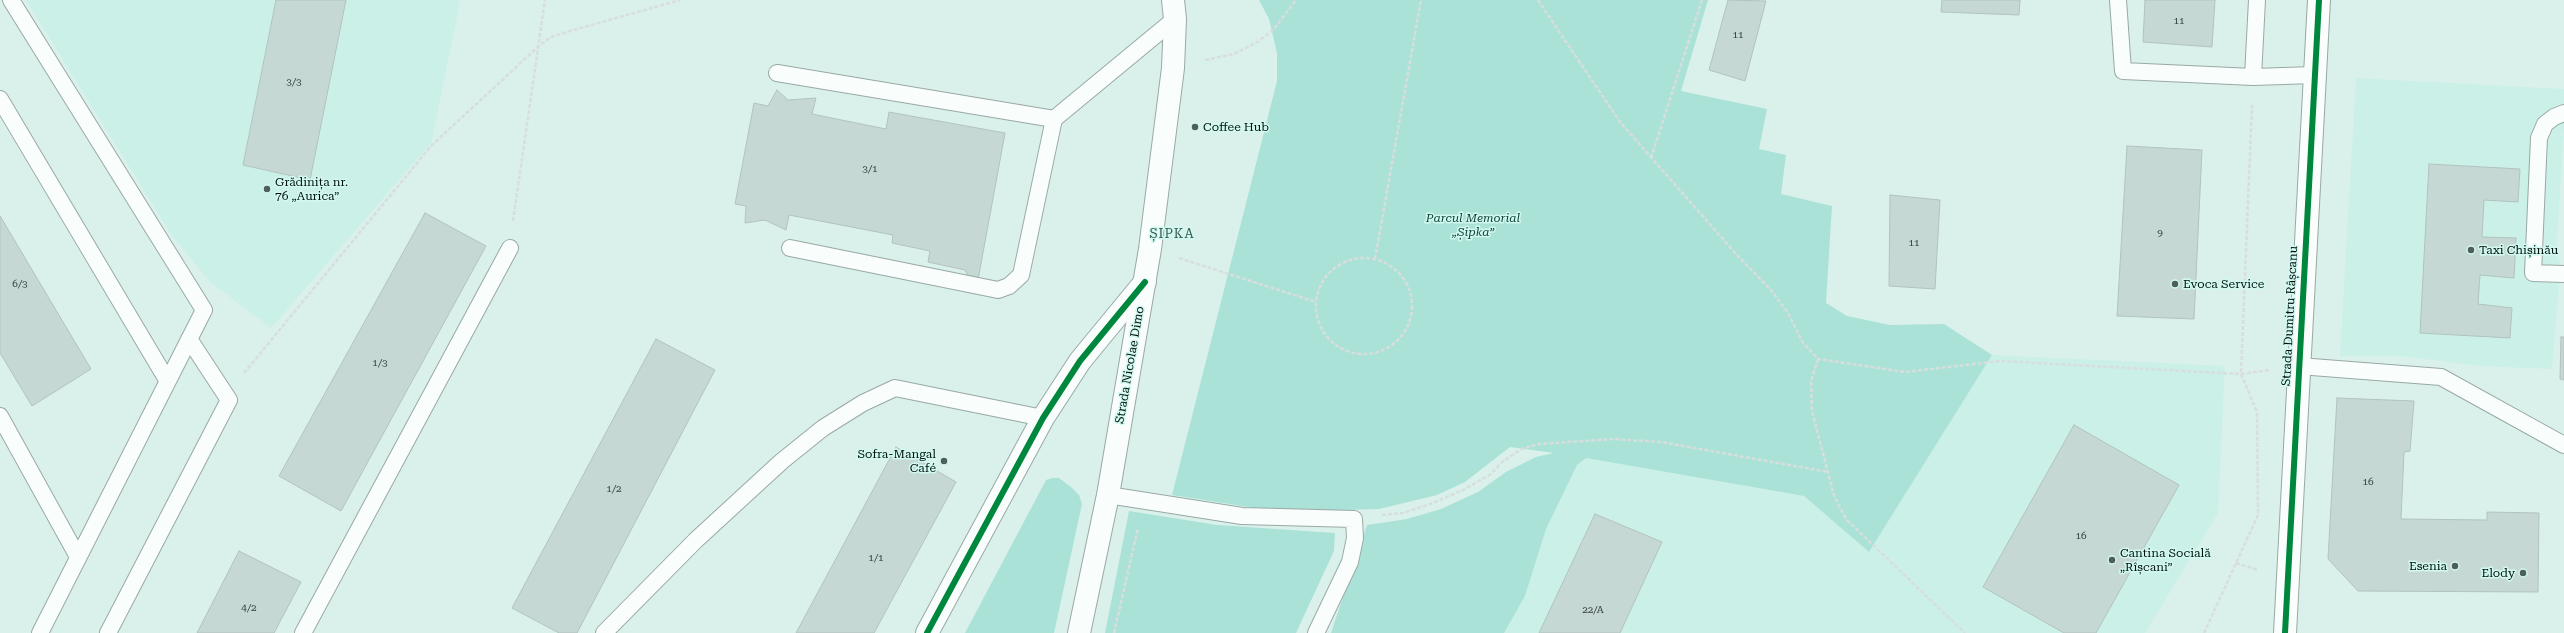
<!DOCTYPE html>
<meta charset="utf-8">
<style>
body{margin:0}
canvas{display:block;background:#daf0eb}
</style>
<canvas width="2564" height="633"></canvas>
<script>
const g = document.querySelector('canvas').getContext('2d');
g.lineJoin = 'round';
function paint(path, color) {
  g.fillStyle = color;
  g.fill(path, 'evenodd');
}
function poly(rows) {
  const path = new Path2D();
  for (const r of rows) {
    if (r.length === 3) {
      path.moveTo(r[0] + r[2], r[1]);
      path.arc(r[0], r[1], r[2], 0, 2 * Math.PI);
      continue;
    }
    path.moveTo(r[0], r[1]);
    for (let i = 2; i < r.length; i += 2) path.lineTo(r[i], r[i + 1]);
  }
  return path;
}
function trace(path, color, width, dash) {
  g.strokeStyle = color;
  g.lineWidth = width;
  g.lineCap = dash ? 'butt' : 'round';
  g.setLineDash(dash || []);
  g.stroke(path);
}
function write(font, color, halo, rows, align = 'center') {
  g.font = font + ' "Roboto Serif",serif';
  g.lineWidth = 3;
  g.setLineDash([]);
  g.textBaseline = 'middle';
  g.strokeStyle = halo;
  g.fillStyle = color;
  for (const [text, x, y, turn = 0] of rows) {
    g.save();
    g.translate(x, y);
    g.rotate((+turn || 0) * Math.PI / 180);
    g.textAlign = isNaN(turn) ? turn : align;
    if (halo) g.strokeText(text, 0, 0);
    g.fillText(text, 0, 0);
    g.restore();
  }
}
const built = poly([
 [26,0,458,0,460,3,431,143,271,328,209,281,171,234],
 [2356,78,2564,89,2564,129,2556,254,2561,264,2552,369,2480,366,2400,356,2340,356],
 [1992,355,2225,366,2218,513,2145,633,1504,633,1525,596,1546,529,1577,465,1586,458,1804,496,1869,552]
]);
const green = poly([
 [1259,0,1708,0,1681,91,1767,109,1759,149,1786,155,1781,194,1832,206,1826,303,1847,316,1890,325,1944,324,1992,355,1869,552,1804,496,1586,458,1577,465,1546,529,1525,596,1504,633,1331,633,1367,525,1407,519,1441,509,1478,492,1506,472,1536,457,1554,453,1510,447,1465,482,1437,495,1379,509,1280,512,1172,495,1277,81,1277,53,1269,19],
 [1052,478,1059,478,1071,487,1079,495,1082,504,1054,633,965,633,1046,480],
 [1129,511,1217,525,1335,533,1334,551,1296,633,1105,633]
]);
const building = poly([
 [276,0,346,0,310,180,243,165,276,0],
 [1728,0,1766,1,1745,81,1709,70,1728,0],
 [1942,0,2020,0,2019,15,1941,12,1942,0],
 [2145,0,2215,0,2212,47,2143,42,2145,0],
 [777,90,788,100,816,98,812,114,886,129,889,112,1005,133,978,280,969,278,965,270,928,262,930,251,892,243,893,235,789,215,786,230,765,220,745,223,746,206,735,204,754,103,768,106,777,90],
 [2127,146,2202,150,2194,319,2117,316,2127,146],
 [2429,164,2520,169,2518,202,2484,200,2482,237,2516,238,2514,278,2480,275,2478,304,2512,308,2510,338,2420,333,2429,164],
 [1890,195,1940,200,1935,289,1889,286,1890,195],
 [425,213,486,246,341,511,279,476,425,213],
 [0,216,91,369,32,406,0,353,0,216],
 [2561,337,2564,337,2564,380,2560,379,2561,337],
 [656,339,715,370,577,633,559,633,512,608,656,339],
 [2337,398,2414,401,2410,451,2404,452,2401,519,2487,520,2487,512,2539,513,2538,592,2358,591,2328,559,2337,398],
 [2074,425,2179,485,2096,633,2064,633,1983,587,2074,425],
 [896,447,956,482,874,633,796,633,896,447],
 [1595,514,1662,542,1620,633,1539,633,1595,514],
 [239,551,301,582,274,633,197,633,239,551]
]);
const path = poly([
 [1538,0,1620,122,1736,254,1771,290,1788,313,1803,343,1818,359,1905,372,2000,361,2241,374,2269,370],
 [1205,60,1234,54,1259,41,1274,29,1296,0],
 [1651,158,1702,0],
 [513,221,545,0],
 [1179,258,1316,302],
 [1364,306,48],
 [1375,259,1421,0],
 [1818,359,1811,381,1812,411,1834,496,1846,519,1965,633],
 [244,373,431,146,540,45,551,37,570,31,680,0],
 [1382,515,1403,513,1433,503,1463,490,1491,474,1501,463,1521,449,1539,444,1614,439,1661,442,1828,472],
 [2236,563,2258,570],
 [1114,633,1138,528],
 [2204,633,2258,515,2257,412,2241,374,2252,105]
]);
const service = poly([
 [11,0,204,310,40,633],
 [2118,0,2123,71,2253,77,2314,75],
 [777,73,1054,119,1175,19],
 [2253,77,2257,0],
 [0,99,167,380],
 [2564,113,2554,117,2545,124,2539,138,2533,273,2564,274],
 [790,248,998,290,1009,286,1021,275,1054,119],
 [2299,366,2441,377,2564,445],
 [0,416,78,557],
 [1108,495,1242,516,1354,519,1355,538,1350,562,1316,633],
 [108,633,229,400,189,339],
 [303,633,510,248],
 [604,633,696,540,782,461,823,428,863,403,895,388,1043,418]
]);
const minor = poly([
 [927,633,1043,418,1080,361,1145,282]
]);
const tertiary = poly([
 [2285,633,2319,0]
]);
const secondary = poly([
 [1079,633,1108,495,1150,249,1173,68,1175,19,1173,0]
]);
const cycleway = poly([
 [927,633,1043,418,1080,361,1145,282],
 [2285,633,2319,0]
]);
const markers = [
 [1195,127,4,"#4e5e5b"],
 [267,189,4,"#4e5e5b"],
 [2471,250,4,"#4e5e5b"],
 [2175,284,4,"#4e5e5b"],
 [944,461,4,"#4e5e5b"],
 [2112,560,4,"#4e5e5b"],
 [2455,566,4,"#4e5e5b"],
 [2523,573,4,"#4e5e5b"]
];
const numberNames = [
 ["11",2179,21],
 ["11",1738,35],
 ["3/3",294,82],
 ["3/1",870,169],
 ["9",2160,233],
 ["11",1914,243],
 ["6/3",20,284],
 ["1/3",380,363],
 ["16",2368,482],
 ["1/2",614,489],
 ["16",2081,536],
 ["1/1",876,558],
 ["4/2",249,608],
 ["22/A",1593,610]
];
const poiNames = [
 ["Coffee Hub",1203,127],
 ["Grădinița nr.",275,182],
 ["76 „Aurica”",275,196],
 ["Taxi Chișinău",2479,250],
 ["Evoca Service",2183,284],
 ["Sofra-Mangal",936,454,"right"],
 ["Café",936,468,"right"],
 ["Cantina Socială",2120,553],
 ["„Rîșcani”",2120,567],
 ["Esenia",2447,566,"right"],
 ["Elody",2515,573,"right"]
];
const parkNames = [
 ["Parcul Memorial",1473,218],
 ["„Șipka”",1473,232]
];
const streetNames = [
 ["Strada Dumitru Râșcanu",2290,316,-87],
 ["Strada Nicolae Dimo",1130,365,-80]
];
const neighbourhoodNames = [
 ["ȘIPKA",1172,234]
];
paint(built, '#cbf0e8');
paint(green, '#abe2d7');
paint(building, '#c6d8d4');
trace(building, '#b2c3bf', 1);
trace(service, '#99a9a6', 18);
trace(minor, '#99a9a6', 24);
trace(tertiary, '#99a9a6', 24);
trace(secondary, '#99a9a6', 24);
trace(path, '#d7dedd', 2.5, [4, 2]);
trace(service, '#f9fdfc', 16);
trace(minor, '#f9fdfc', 22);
trace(tertiary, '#f9fdfc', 22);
trace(secondary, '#f9fdfc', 22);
trace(cycleway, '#00873e', 6);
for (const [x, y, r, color] of markers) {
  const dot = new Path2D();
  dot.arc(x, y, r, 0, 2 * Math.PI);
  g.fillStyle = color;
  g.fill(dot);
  trace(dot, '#d1f9f0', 1.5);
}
write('10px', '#364441', null, numberNames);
write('12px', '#03100d', '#d1f9f0', poiNames, 'left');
write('italic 12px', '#0d433b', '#d1f9f0', parkNames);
write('12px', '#03100d', '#d1f9f0', streetNames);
g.letterSpacing = '1px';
write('13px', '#375b54', '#d1f9f0', neighbourhoodNames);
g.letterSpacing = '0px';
</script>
